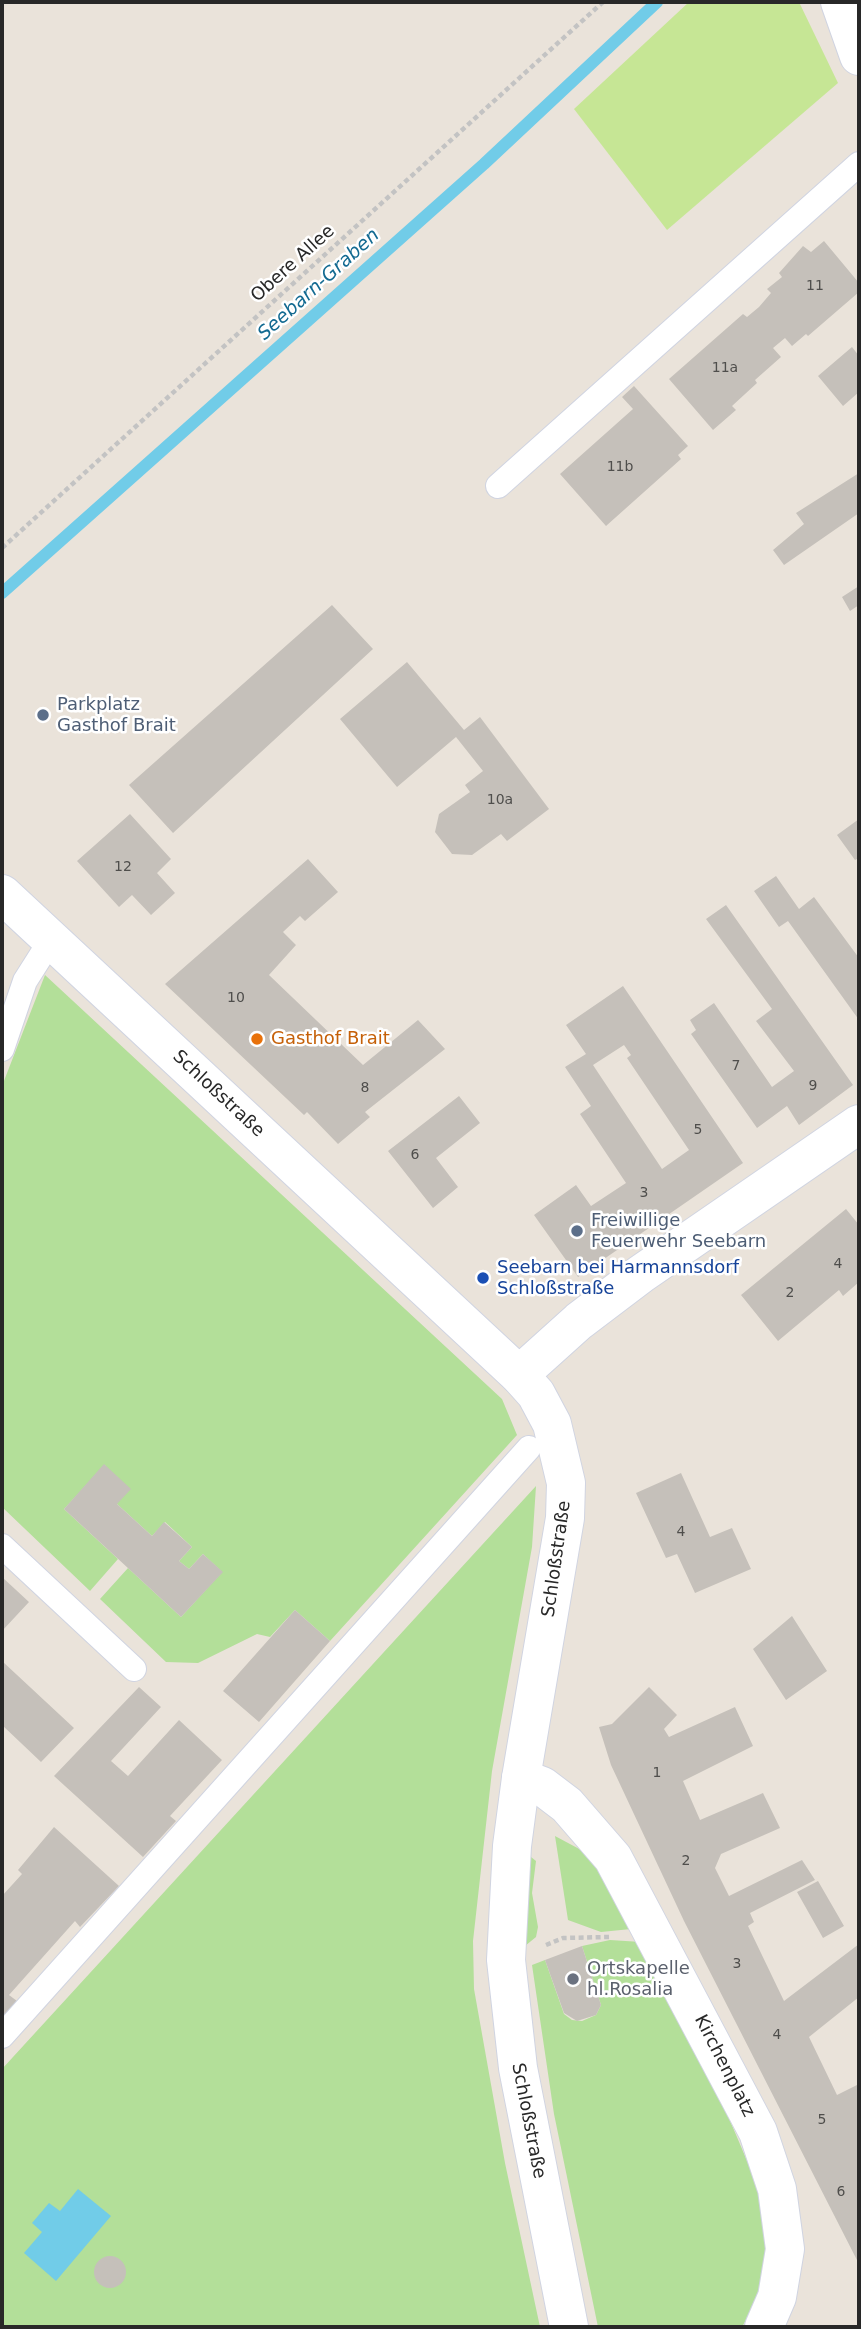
<!DOCTYPE html>
<meta charset="utf-8">
<style>
body{margin:0}
#map{position:relative;width:861px;height:2329px;overflow:hidden;background:#eae3da;font-family:"DejaVu Sans",sans-serif}
canvas{display:block}
.frame{position:absolute;inset:0;border:4px solid #282828;pointer-events:none}
</style>
<div id="map">
<canvas width="861" height="2329"></canvas>
<div class="frame"></div>
</div>
<script>
const g = document.querySelector('canvas').getContext('2d');
g.lineJoin = 'round';
function paint(path, color) {
  g.fillStyle = color;
  g.fill(path, 'evenodd');
}
function poly(rows) {
  const path = new Path2D();
  for (const r of rows) {
    if (r.length === 3) {
      path.moveTo(r[0] + r[2], r[1]);
      path.arc(r[0], r[1], r[2], 0, 2 * Math.PI);
      continue;
    }
    path.moveTo(r[0], r[1]);
    for (let i = 2; i < r.length; i += 2) path.lineTo(r[i], r[i + 1]);
  }
  return path;
}
function trace(path, color, width, dash) {
  g.strokeStyle = color;
  g.lineWidth = width;
  g.lineCap = dash ? 'butt' : 'round';
  g.setLineDash(dash || []);
  g.stroke(path);
}
function write(font, color, halo, rows, align = 'center') {
  g.font = font + ' "DejaVu Sans",sans-serif';
  g.lineWidth = 5;
  g.setLineDash([]);
  g.textBaseline = 'middle';
  g.strokeStyle = halo;
  g.fillStyle = color;
  for (const [text, x, y, turn = 0] of rows) {
    g.save();
    g.translate(x, y);
    g.rotate((+turn || 0) * Math.PI / 180);
    g.textAlign = isNaN(turn) ? turn : align;
    if (halo) g.strokeText(text, 0, 0);
    g.fillText(text, 0, 0);
    g.restore();
  }
}
const green = poly([
 [45,975,502,1399,517,1435,330,1641,295,1610,270,1637,257,1634,198,1663,166,1662,100,1599,128,1568,181,1617,222,1572,203,1554,189,1569,179,1561,192,1547,165,1522,152,1536,117,1504,105,1465,64,1509,118,1559,90,1591,2,1507,2,1086],
 [536,1486,532,1547,492,1771,473,1941,474,1989,505,2163,540,2327,2,2327,2,2069],
 [555,1836,583,1851,593,1861,631,1929,601,1932,568,1920],
 [531,1857,536,1861,532,1893,538,1927,536,1937,525,1946],
 [610,1940,641,1942,720,2097,756,2182,767,2242,766,2262,757,2300,742,2327,598,2327,554,2114,532,1965,545,1960,564,2014,572,2020,582,2021,596,2015,601,2005,582,1946]
]);
const pitch = poly([
 [689,2,799,2,838,83,667,230,574,109]
]);
const water = poly([
 [78,2189,111,2216,56,2281,24,2253,42,2232,32,2223,49,2203,60,2211]
]);
const stream = poly([
 [2,593,484,164,657,2]
]);
const building = poly([
 [824,241,859,283,859,292,808,336,806,334,792,346,785,338,773,348,781,357,755,380,757,383,732,406,736,410,713,430,669,379,743,314,747,317,759,307,771,293,767,289,782,277,779,273,803,246,811,252],
 [852,347,859,356,859,392,843,406,818,376],
 [634,386,688,446,678,455,681,459,606,526,560,474,633,409,622,397],
 [859,473,859,513,784,565,773,550,804,524,796,513],
 [859,586,859,605,850,611,842,597],
 [332,605,373,649,173,833,129,785],
 [407,662,464,730,480,717,549,809,507,841,501,834,472,855,452,854,435,832,439,814,470,792,465,785,483,771,456,737,397,787,340,719],
 [130,814,171,859,157,873,175,893,151,915,132,895,119,907,77,861],
 [859,819,859,858,855,860,837,835],
 [308,859,338,892,305,921,300,916,283,932,296,945,269,975,363,1065,418,1020,445,1049,365,1112,370,1117,338,1144,307,1112,304,1115,165,984],
 [776,876,799,909,814,897,859,958,859,1020,788,921,779,927,754,891],
 [726,905,853,1085,799,1125,787,1106,757,1128,691,1034,696,1030,690,1020,714,1003,772,1087,794,1071,756,1021,772,1009,706,919],
 [623,986,743,1163,578,1277,534,1215,576,1185,591,1206,626,1183,580,1114,591,1106,565,1067,586,1054,566,1025],
 [624,1045,631,1055,627,1058,689,1150,662,1169,593,1065],
 [459,1096,480,1123,436,1158,458,1187,433,1208,388,1151],
 [846,1209,859,1225,859,1282,843,1296,839,1290,778,1341,741,1295],
 [104,1464,131,1489,117,1504,152,1536,164,1522,192,1547,179,1561,189,1569,203,1554,223,1572,181,1617,64,1509],
 [681,1473,710,1537,732,1528,751,1569,695,1593,677,1554,666,1558,636,1493],
 [2,1577,29,1602,2,1631],
 [295,1610,330,1641,259,1722,223,1691],
 [792,1616,827,1671,786,1700,753,1649],
 [2,1661,74,1728,41,1762,2,1725],
 [139,1687,161,1707,111,1761,128,1776,179,1720,222,1760,170,1816,176,1821,143,1857,54,1776],
 [649,1687,677,1715,664,1729,669,1737,735,1707,753,1746,683,1781,700,1820,763,1793,780,1828,721,1854,715,1868,729,1896,802,1860,815,1880,750,1913,754,1922,748,1926,784,2001,859,1944,859,1997,809,2037,837,2095,859,2084,859,2264,684,1921,611,1765,599,1727,612,1724],
 [54,1827,119,1886,80,1927,75,1921,9,1995,17,2001,2,2018,2,1896,22,1874,18,1870],
 [818,1881,844,1926,823,1938,797,1892],
 [582,1946,601,2005,596,2015,577,2021,564,2013,545,1960],
 [110,2272,16]
]);
const path = poly([
 [2,548,603,2],
 [546,1945,563,1938,609,1937]
]);
const service = poly([
 [498,486,859,164],
 [2,1049,25,981,51,940],
 [2,1546,134,1669],
 [2,2036,529,1448]
]);
const minor = poly([
 [840,2,859,56],
 [521,1778,542,1786,567,1805,613,1858,758,2132,777,2189,785,2249,777,2297,764,2327]
]);
const tertiary = poly([
 [519,1375,579,1321,641,1274,859,1124]
]);
const secondary = poly([
 [2,894,519,1375,536,1394,552,1424,566,1483,565,1518,521,1778,512,1846,506,1960,518,2068,569,2327]
]);
const markers = [
 [43,715,7,"#5c6f8a"],
 [257,1039,7,"#e8710a"],
 [577,1231,7,"#5c6f8a"],
 [483,1278,7,"#1a4fb4"],
 [573,1979,7,"#6b7280"]
];
const numberNames = [
 ["11",815,286],
 ["11a",725,368],
 ["11b",620,467],
 ["10a",500,800],
 ["12",123,867],
 ["10",236,998],
 ["7",736,1066],
 ["9",813,1086],
 ["8",365,1088],
 ["5",698,1130],
 ["6",415,1155],
 ["3",644,1193],
 ["4",838,1264],
 ["2",790,1293],
 ["4",681,1532],
 ["1",657,1773],
 ["2",686,1861],
 ["3",737,1964],
 ["4",777,2035],
 ["5",822,2120],
 ["6",841,2192]
];
const streetNames = [
 ["Obere Allee",293,264,-42],
 ["Schloßstraße",218,1094,43],
 ["Schloßstraße",557,1559,-82],
 ["Kirchenplatz",724,2066,63],
 ["Schloßstraße",528,2121,79]
];
const serviceNames = [
 ["Parkplatz",57,705],
 ["Gasthof Brait",57,726],
 ["Freiwillige",591,1221],
 ["Feuerwehr Seebarn",591,1242]
];
const foodNames = [
 ["Gasthof Brait",271,1039]
];
const transitNames = [
 ["Seebarn bei Harmannsdorf",497,1268],
 ["Schloßstraße",497,1289]
];
const worshipNames = [
 ["Ortskapelle",587,1969],
 ["hl.Rosalia",587,1990]
];
const waterNames = [
 ["Seebarn-Graben",319,285,-42]
];
paint(green, '#b3df99');
paint(pitch, '#c6e695');
paint(water, '#71cce8');
trace(stream, '#71cce8', 12);
paint(building, '#c5c0ba');
trace(service, '#d0d4e1', 26);
trace(minor, '#d0d4e1', 40);
trace(tertiary, '#d0d4e1', 40);
trace(secondary, '#d0d4e1', 40);
trace(path, '#c3c3c3', 4.5, [5, 3.5]);
trace(service, '#fff', 24);
trace(minor, '#fff', 38);
trace(tertiary, '#fff', 38);
trace(secondary, '#fff', 38);
for (const [x, y, r, color] of markers) {
  const dot = new Path2D();
  dot.arc(x, y, r, 0, 2 * Math.PI);
  g.fillStyle = color;
  g.fill(dot);
  trace(dot, '#fff', 2.5);
}
write('14px', '#4f4e4c', null, numberNames);
write('18px', '#282828', '#fff', streetNames);
write('18px', '#4e5e75', '#fff', serviceNames, 'left');
write('18px', '#c56008', '#fff', foodNames, 'left');
write('18px', '#164399', '#fff', transitNames, 'left');
write('18px', '#5b616d', '#fff', worshipNames, 'left');
write('italic 19px', '#136a91', '#fff', waterNames);
</script>
